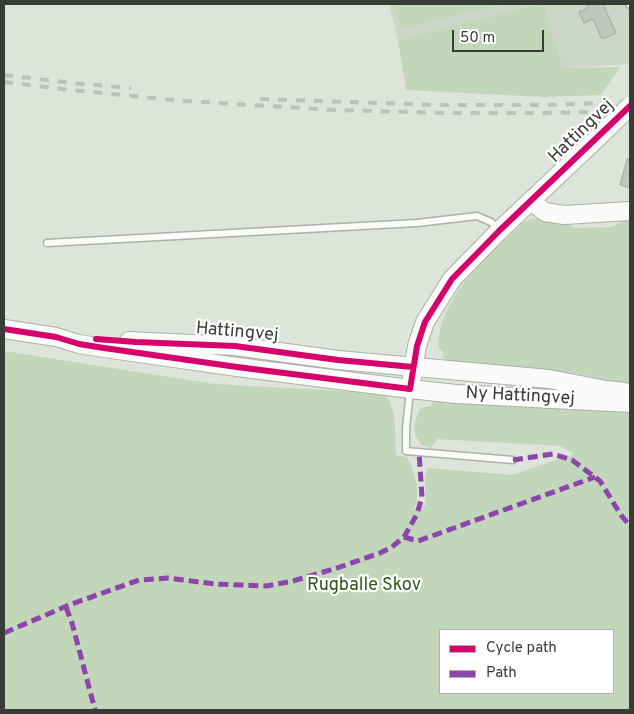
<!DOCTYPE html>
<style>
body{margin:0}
#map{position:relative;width:634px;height:714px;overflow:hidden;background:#dde4da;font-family:Overpass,sans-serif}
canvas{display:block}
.frame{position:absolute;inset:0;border:5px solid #383c36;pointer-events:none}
.legend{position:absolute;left:439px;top:629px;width:175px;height:65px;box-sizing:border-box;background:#fff;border:1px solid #afb1af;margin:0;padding:6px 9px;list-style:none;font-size:15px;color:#383c36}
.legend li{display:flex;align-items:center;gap:10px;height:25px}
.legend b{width:25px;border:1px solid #afb1af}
.scale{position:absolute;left:452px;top:30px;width:92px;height:22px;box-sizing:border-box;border:2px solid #383c36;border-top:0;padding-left:6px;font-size:15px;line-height:18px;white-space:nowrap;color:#383c36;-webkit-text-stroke:4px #fff;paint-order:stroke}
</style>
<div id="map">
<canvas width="634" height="714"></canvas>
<div class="frame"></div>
<ul class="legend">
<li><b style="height:6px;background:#d6006c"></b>Cycle path</li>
<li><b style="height:6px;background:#8e44ad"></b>Path</li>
</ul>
<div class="scale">50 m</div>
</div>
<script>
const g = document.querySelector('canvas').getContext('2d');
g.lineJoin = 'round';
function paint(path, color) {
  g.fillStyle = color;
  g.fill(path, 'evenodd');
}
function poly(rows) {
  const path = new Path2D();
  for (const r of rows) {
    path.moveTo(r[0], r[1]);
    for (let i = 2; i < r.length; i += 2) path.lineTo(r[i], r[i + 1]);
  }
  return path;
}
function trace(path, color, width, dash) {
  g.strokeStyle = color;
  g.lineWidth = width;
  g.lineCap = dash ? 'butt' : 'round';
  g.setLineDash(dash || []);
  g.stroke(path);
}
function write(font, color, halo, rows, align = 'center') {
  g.font = font + ' Overpass,sans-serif';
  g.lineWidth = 4.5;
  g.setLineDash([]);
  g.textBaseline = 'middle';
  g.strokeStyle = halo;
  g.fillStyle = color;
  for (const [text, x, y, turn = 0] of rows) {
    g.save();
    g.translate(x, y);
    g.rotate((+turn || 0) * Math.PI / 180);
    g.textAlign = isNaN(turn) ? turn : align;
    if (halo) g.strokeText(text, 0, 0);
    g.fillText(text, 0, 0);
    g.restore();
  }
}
const built = poly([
 [389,4,539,4,398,40],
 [544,4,630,4,630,64,563,68]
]);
const green = poly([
 [395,4,502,4,402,28],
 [539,4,544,4,563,68,620,67,601,95,543,97,406,90,398,40],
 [533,218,544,219,561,221,574,228,611,227,627,219,630,219,630,384,621,383,575,373,449,361,443,358,443,352,439,348,438,342,441,325,447,310,460,287,484,260,524,222],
 [4,351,214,384,380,393,385,396,390,401,393,413,395,424,396,455,407,457,412,468,417,485,417,503,412,510,426,505,425,479,427,468,512,475,574,454,560,446,437,439,431,448,422,445,416,437,414,428,416,419,420,409,425,407,431,406,434,400,444,401,444,404,450,404,451,399,630,407,630,710,4,710],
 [440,630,613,630,613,693,440,693]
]);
const building = poly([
 [586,4,603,4,616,33,602,39,593,19,584,23,579,12,588,8,586,4],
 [627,159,630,159,630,188,620,185,627,159]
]);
const path = poly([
 [630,526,630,525]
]);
const lane = poly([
 [629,4,630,5],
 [47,243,417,223,477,216,491,222,498,229],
 [410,391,406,428,406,451,513,460]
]);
const secondary = poly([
 [531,201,545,212,564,215,630,211],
 [4,329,56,337,79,344,104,348,237,367,410,389,456,394,630,403],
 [129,341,235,346,338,360,549,379,606,390,625,392],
 [412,377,417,346,425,322,452,279,499,231,591,144]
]);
const rail = poly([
 [4,75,73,83,131,88],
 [4,82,71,90,184,101,336,110,443,113,546,113,630,111],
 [260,99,440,105,547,105,630,102]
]);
const secondaryBridge = poly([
 [591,144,630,106]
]);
const quiet = poly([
 [513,460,553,454,572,460,600,481,621,515,630,526],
 [404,537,418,541,595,477],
 [66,607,72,623,95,710],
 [4,633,69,605,139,580,168,578,215,584,267,586,293,581,337,568,380,553,392,547,404,537,417,514,422,497,419,452]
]);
const cycleway = poly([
 [4,329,56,337,79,344,104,348,237,367,410,389,417,346,425,322,452,279,499,231,630,106],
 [96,339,136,342,235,346,338,360,413,367]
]);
const streetNames = [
 ["Hattingvej",582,132,-44],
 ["Hattingvej",237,333,5],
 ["Ny Hattingvej",520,397,3]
];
const parkNames = [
 ["Rugballe Skov",364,586]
];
paint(built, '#cdd7c8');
paint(green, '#c2d6b9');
paint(building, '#c0c5be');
trace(building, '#a4a9a2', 1);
trace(lane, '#abb0a9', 9);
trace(secondary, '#abb0a9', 20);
trace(path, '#c4c6c4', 2.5, [5, 2.5]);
trace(lane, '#fafbf9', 6);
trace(secondary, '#fafbf9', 18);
trace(rail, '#bec0be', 4, [9, 9]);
trace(secondaryBridge, '#abb0a9', 20, []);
trace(secondaryBridge, '#fafbf9', 18);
trace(quiet, '#8e44ad', 5, [10, 5]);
trace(cycleway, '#d6006c', 6);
write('18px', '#383c36', '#fff', streetNames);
write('18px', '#2e5915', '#fff', parkNames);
</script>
